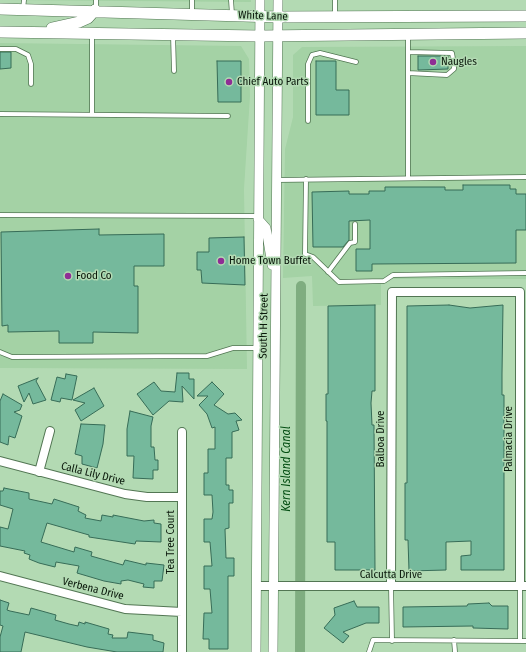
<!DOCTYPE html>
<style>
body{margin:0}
canvas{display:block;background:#b3dab3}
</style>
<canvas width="526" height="652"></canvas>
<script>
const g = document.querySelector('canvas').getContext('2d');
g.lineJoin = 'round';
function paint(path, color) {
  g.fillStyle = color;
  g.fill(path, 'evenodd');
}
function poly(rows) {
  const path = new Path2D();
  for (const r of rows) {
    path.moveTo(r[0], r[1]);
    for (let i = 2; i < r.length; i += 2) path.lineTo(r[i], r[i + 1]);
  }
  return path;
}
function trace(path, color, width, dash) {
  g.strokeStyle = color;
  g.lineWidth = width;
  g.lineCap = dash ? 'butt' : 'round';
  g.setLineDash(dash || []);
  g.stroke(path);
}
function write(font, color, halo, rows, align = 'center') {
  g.font = font + ' "Fira Sans Condensed",sans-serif';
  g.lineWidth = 3;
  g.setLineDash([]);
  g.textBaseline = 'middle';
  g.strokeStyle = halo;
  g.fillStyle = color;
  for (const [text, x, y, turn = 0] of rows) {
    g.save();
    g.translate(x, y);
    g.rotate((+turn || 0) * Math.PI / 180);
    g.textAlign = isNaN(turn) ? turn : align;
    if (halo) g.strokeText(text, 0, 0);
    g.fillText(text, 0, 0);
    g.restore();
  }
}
const built = poly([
 [0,0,251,0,251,2],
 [0,43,241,46,249,59,250,96,244,189,247,369,0,368],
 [526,46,526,279,381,279,381,305,313,306,312,276,283,278,285,149,293,117,293,55,302,47]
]);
const canal = poly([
 [300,652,301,286]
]);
const building = poly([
 [0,52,11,52,11,68,0,69,0,52],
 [418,56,448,56,448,69,418,70,418,56],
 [217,61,241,61,241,102,218,102,217,61],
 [316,61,336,61,336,90,349,90,349,115,316,115,316,61],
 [463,185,510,185,510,189,516,189,516,194,526,194,526,230,516,230,516,263,372,264,372,271,356,271,356,249,370,249,370,220,349,221,349,240,343,247,313,247,312,192,349,191,349,194,369,194,369,191,385,191,385,187,445,187,445,190,463,190,463,185],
 [99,229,99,235,164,234,164,266,134,266,134,286,138,286,138,333,93,332,93,343,59,343,59,331,8,332,8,325,2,326,1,232,99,229],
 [244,237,245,285,202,283,201,270,197,270,197,252,209,252,209,238,244,237],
 [375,305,375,391,372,391,371,403,372,425,374,425,375,570,335,570,335,542,327,542,327,421,326,421,326,394,328,394,328,306,375,305],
 [449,305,470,308,503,305,502,374,502,395,504,395,504,570,461,570,461,556,471,555,471,541,446,542,446,570,409,571,408,540,405,540,405,483,407,483,407,306,449,305],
 [177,373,189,373,189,379,194,379,194,399,182,386,183,402,169,401,153,415,137,394,154,382,161,391,175,392,177,373],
 [66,374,77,376,72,400,61,398,60,402,51,400,57,377,65,379,66,374],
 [38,378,36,381,46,400,33,404,29,393,24,402,18,386,38,378],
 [212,382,224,394,214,405,228,414,235,413,242,420,236,421,239,430,232,432,232,458,226,458,226,485,229,485,229,490,233,490,233,503,229,503,229,528,225,529,226,558,234,558,234,576,228,576,228,649,209,649,209,639,203,639,204,613,212,613,210,589,204,589,204,566,212,566,210,542,204,542,204,519,212,519,213,512,212,495,204,495,204,473,208,473,208,449,215,449,215,427,212,428,207,414,199,405,208,396,197,396,212,382],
 [94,388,104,406,81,421,75,410,85,403,73,400,94,388],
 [3,394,22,405,20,410,14,412,22,416,15,438,9,436,8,445,0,442,0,401,3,394],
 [130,411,153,417,151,426,151,447,154,447,155,460,158,460,158,470,153,470,153,479,133,478,134,456,127,456,127,429,130,411],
 [81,424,105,425,103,444,97,468,82,464,82,456,75,454,81,424],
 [4,488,29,493,29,499,52,504,54,499,79,507,78,511,86,515,85,518,101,521,102,515,113,517,113,515,144,521,154,520,154,523,161,524,161,542,136,541,135,544,89,537,89,535,47,523,41,542,74,552,75,547,92,552,91,556,123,565,125,560,146,565,146,563,164,565,162,581,154,581,154,588,143,587,144,584,128,580,121,581,121,584,104,581,77,573,79,566,56,562,55,567,39,563,29,559,30,555,24,553,25,551,0,546,0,527,8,529,13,509,0,505,0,491,3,491,4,488],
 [0,600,9,603,7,610,10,611,29,615,31,608,56,615,55,620,69,624,78,626,79,622,85,624,85,622,109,629,108,634,113,635,112,638,127,638,128,632,153,635,153,640,164,643,163,652,117,652,87,647,25,632,21,652,0,652,0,637,3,626,0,625,0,600],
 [354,601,357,607,379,607,379,623,366,623,343,632,349,636,343,643,324,628,335,615,334,608,354,601],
 [489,603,492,606,508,606,508,629,473,628,473,626,403,627,403,607,467,606,468,604,489,603]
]);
const service = poly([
 [192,0,192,13],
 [231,0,232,14],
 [23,9,24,0],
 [96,10,96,0],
 [335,16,335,0],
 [92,33,92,115],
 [173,35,174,71],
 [408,35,408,178],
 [0,49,16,49,28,55,31,64,31,84],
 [408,52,452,53,454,64,454,69,447,75,408,73],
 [0,114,228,116],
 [308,121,308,64,312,55,320,53,356,62],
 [306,179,305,254,313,257,339,282,384,281,393,275,526,273],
 [277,180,526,177],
 [0,215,258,216],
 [328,272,350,243,355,242,355,224],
 [0,352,12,357,207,356,233,348,257,348],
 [391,586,392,641],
 [520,586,520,640],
 [454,640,455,652],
 [369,652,373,640,526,641]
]);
const minor = poly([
 [0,461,125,494,147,497,182,497],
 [39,472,50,431],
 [0,576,125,609,182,612],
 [257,586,526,586],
 [391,586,392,292,520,292,520,586],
 [182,652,182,432]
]);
const tertiary = poly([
 [258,219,266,228,272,265],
 [256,652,260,0],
 [273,652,278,0]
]);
const secondary = poly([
 [0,9,278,17,526,16],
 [52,28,79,22,88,18,95,10],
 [0,32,260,36,526,33]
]);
const markers = [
 [433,62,4,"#8f2d95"],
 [229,82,4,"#8f2d95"],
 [221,261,4,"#8f2d95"],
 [68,276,4,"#8f2d95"]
];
const streetNames = [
 ["White Lane",263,16,2],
 ["South H Street",264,326,-89],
 ["Balboa Drive",381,439,-90],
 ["Palmacia Drive",509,439,-90],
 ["Calla Lily Drive",93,474,14],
 ["Tea Tree Court",171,542,-90],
 ["Calcutta Drive",391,575],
 ["Verbena Drive",93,589,14]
];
const poiNames = [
 ["Naugles",441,62],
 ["Chief Auto Parts",237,82],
 ["Home Town Buffet",229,261],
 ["Food Co",76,276]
];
const waterNames = [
 ["Kern Island Canal",287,469,-90]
];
paint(built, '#a4d2a5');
trace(canal, '#7fad80', 10);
paint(building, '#75b99c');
trace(building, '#376c57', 1);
trace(service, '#527653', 5.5);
trace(minor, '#527653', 10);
trace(tertiary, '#527653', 10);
trace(secondary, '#527653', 12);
trace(service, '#fff', 4);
trace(minor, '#fff', 8);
trace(tertiary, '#fff', 9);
trace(secondary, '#fff', 11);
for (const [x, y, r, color] of markers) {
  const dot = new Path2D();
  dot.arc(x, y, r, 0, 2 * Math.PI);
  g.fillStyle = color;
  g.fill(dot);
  trace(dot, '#b3dab3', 1.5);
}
write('11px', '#09170a', '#b3dab3', streetNames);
write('11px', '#09170a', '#b3dab3', poiNames, 'left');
write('italic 12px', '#044e13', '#b3dab3', waterNames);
</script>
